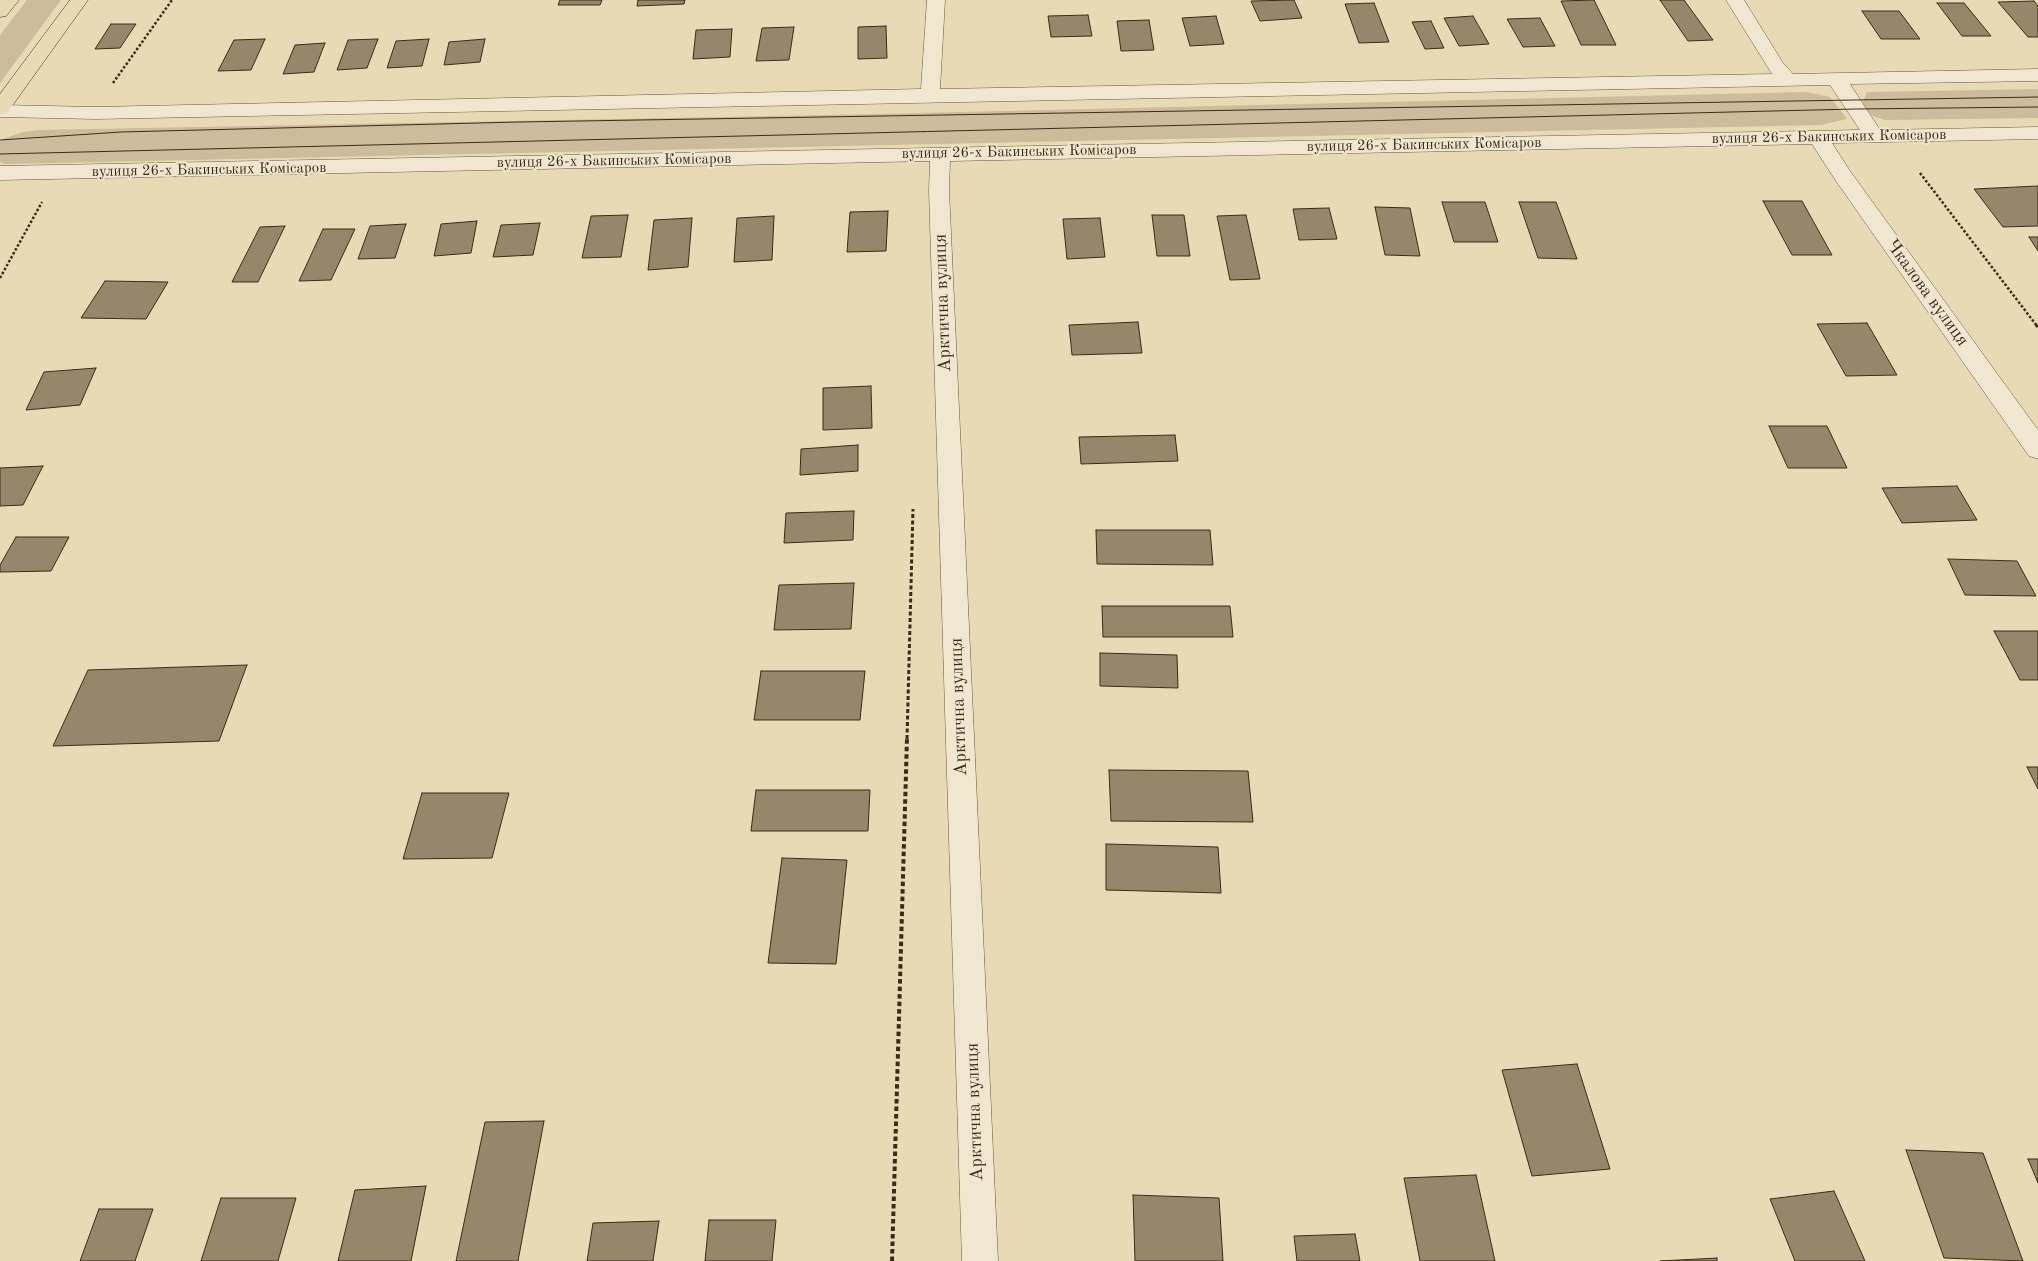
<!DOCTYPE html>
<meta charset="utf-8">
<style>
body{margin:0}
canvas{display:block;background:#e9dab6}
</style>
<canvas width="2038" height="1261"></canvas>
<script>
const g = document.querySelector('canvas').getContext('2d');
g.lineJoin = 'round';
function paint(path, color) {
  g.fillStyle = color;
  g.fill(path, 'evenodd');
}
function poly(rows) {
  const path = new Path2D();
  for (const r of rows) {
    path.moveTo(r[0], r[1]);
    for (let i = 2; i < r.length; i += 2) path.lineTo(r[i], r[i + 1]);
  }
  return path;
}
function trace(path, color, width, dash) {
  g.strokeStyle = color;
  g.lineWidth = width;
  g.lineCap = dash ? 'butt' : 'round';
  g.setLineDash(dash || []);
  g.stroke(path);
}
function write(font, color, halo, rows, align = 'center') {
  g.font = font + ' "Old Standard TT",serif';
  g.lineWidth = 4;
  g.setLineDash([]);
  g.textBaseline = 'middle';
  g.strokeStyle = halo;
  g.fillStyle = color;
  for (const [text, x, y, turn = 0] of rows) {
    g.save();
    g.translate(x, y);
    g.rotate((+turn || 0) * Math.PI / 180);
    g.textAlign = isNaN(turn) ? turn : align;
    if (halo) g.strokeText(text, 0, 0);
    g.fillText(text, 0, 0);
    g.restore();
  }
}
const green = poly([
 [27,0,61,0,0,83,0,35],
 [2038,89,2038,118,1885,120,1872,116,1862,104,1867,92],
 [1806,92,1830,97,1847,119,1821,125,5,164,0,162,0,142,3,139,23,132,38,130,876,114]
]);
const building = poly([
 [560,0,602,0,600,5,558,5,560,0],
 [638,0,685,0,684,4,637,6,638,0],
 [1294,0,1302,18,1260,21,1251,1,1294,0],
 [1594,0,1616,45,1581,45,1561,1,1594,0],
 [1660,0,1684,0,1713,40,1688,41,1660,0],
 [2034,1,2038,6,2038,37,2028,37,1998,2,2034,1],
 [1374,3,1389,42,1359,43,1345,4,1374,3],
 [1937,3,1964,3,1991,36,1962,36,1937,3],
 [1862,11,1899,11,1920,39,1881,39,1862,11],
 [1088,15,1092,36,1051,37,1048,16,1088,15],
 [1216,16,1224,44,1190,46,1182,18,1216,16],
 [1473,16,1489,44,1459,46,1444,18,1473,16],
 [1540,18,1555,46,1523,47,1507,19,1540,18],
 [1149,20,1154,50,1121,51,1117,21,1149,20],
 [1431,21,1444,48,1425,49,1412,22,1431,21],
 [111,24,136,24,120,48,95,49,111,24],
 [886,26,887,58,858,59,858,27,886,26],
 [794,27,789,60,756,61,762,28,794,27],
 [732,29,730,57,693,59,696,30,732,29],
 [265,39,251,70,218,71,234,40,265,39],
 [378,39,367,68,337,70,348,40,378,39],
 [429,39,422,66,387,68,396,41,429,39],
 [485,39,480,62,444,65,449,42,485,39],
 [325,43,314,72,283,74,295,45,325,43],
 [2038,186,2038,226,2003,227,1974,189,2038,186],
 [1763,201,1802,201,1832,255,1792,255,1763,201],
 [1442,202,1485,202,1498,242,1454,242,1442,202],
 [1519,202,1556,202,1577,259,1538,258,1519,202],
 [1375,207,1410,208,1420,256,1385,255,1375,207],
 [1329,208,1337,239,1299,240,1293,209,1329,208],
 [888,211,886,251,847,252,850,212,888,211],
 [628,215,621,257,582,258,591,216,628,215],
 [1152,215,1184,215,1190,256,1157,256,1152,215],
 [1246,215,1260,279,1230,280,1217,216,1246,215],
 [774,216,772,260,734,262,737,218,774,216],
 [692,218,688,267,648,270,654,220,692,218],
 [1100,218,1105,257,1067,259,1063,219,1100,218],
 [477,221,471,253,434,256,441,224,477,221],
 [540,223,533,255,493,257,501,225,540,223],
 [406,224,395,258,358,259,370,226,406,224],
 [285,226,258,282,232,282,260,227,285,226],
 [323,229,355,229,331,280,299,281,323,229],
 [2029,237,2038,237,2038,251,2029,237],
 [105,281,168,282,146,319,81,318,105,281],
 [1138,322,1142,353,1072,355,1069,325,1138,322],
 [1867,323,1897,375,1846,376,1817,324,1867,323],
 [96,368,80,405,26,410,44,372,96,368],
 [871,386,872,428,823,430,823,388,871,386],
 [1769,426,1827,426,1847,468,1788,468,1769,426],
 [1175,435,1178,461,1081,464,1079,437,1175,435],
 [858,445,858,471,800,475,801,449,858,445],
 [43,466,23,505,0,506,0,468,43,466],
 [1957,486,1977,520,1902,523,1882,488,1957,486],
 [854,511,853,540,784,543,786,513,854,511],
 [1096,530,1210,530,1213,565,1097,564,1096,530],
 [16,537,69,537,51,571,0,572,0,565,16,537],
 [1948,559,2017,561,2036,596,1965,595,1948,559],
 [854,583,851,629,774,630,779,585,854,583],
 [1102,606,1230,606,1233,637,1103,637,1102,606],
 [1994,631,2038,631,2038,680,2020,680,1994,631],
 [1100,653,1177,655,1178,688,1100,686,1100,653],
 [247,665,219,741,53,746,88,670,247,665],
 [761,671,865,671,860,720,754,720,761,671],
 [2027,767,2038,767,2038,789,2027,767],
 [1109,770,1248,771,1253,822,1111,821,1109,770],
 [756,790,870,790,868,831,751,831,756,790],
 [422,793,509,793,492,858,403,859,422,793],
 [1106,844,1218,847,1221,893,1106,890,1106,844],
 [782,858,847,860,836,964,768,963,782,858],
 [1577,1064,1610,1169,1532,1176,1502,1070,1577,1064],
 [544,1121,518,1261,456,1261,485,1122,544,1121],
 [1906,1150,1983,1153,2023,1261,1944,1258,1906,1150],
 [2028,1159,2038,1159,2038,1183,2028,1159],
 [1476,1175,1495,1261,1420,1261,1404,1178,1476,1175],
 [426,1186,411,1261,338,1261,355,1190,426,1186],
 [1834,1191,1865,1261,1795,1261,1770,1199,1834,1191],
 [1133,1195,1219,1198,1223,1261,1135,1261,1133,1195],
 [221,1198,296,1198,278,1261,201,1261,221,1198],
 [99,1209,153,1209,135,1261,80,1261,99,1209],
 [709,1220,776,1220,772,1261,705,1261,709,1220],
 [659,1221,653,1261,587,1261,593,1223,659,1221],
 [1355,1234,1360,1261,1297,1261,1294,1236,1355,1234],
 [1717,1258,1717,1261,1660,1261,1717,1258]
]);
const pathFar2 = poly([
 [113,83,172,0],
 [1920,173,2037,326],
 [0,278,42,202]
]);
const pathFar1 = poly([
 [2036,325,2038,327],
 [907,739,913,509]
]);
const path = poly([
 [892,1261,907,738]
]);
const minor = poly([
 [927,0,945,0,940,89,1772,74,1726,0,1744,0,1783,63,1793,74,2038,69,2038,81,1850,84,1880,130,2038,127,2038,139,1832,143,1850,171,2038,430,2038,459,2029,456,1836,181,1812,144,950,161,949,190,998,1261,962,1261,929,190,930,161,0,180,0,166,1860,130,1830,85,96,119,0,117,0,105,96,107,921,89,927,0]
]);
const major = poly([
 [0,0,19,0,6,16,0,17,0,0],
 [70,0,88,0,7,113,0,115,0,94,70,0]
]);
const tram = poly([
 [0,140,121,132,518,122,2038,97],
 [0,154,1855,109,2038,107]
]);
const farStreetnames = [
 ["вулиця 26-х Бакинських Комісаров",1829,137,-1],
 ["вулиця 26-х Бакинських Комісаров",1424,145,-1],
 ["вулиця 26-х Бакинських Комісаров",1019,152,-1],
 ["вулиця 26-х Бакинських Комісаров",614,161,-1],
 ["вулиця 26-х Бакинських Комісаров",209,170,-1]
];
const streetNames = [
 ["Чкалова вулиця",1927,293,54],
 ["Арктична вулиця",943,303,-92],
 ["Арктична вулиця",959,707,-92],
 ["Арктична вулиця",975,1112,-92]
];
paint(green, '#ccbc9b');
paint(building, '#96866a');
trace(building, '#3d2b18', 1);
trace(minor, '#685740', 1);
trace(major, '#3d2b18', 1);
trace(pathFar2, '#3d2b18', 2.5, [2.5, 2]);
trace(pathFar1, '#3d2b18', 3, [4, 2.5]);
trace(path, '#3d2b18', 4, [4.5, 3]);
paint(minor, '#f1e7d0');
paint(major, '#e9dab6');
trace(tram, '#3d2b18', 1);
write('15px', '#3d2b18', '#f1e7d0', farStreetnames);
write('18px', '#3d2b18', '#f1e7d0', streetNames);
</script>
